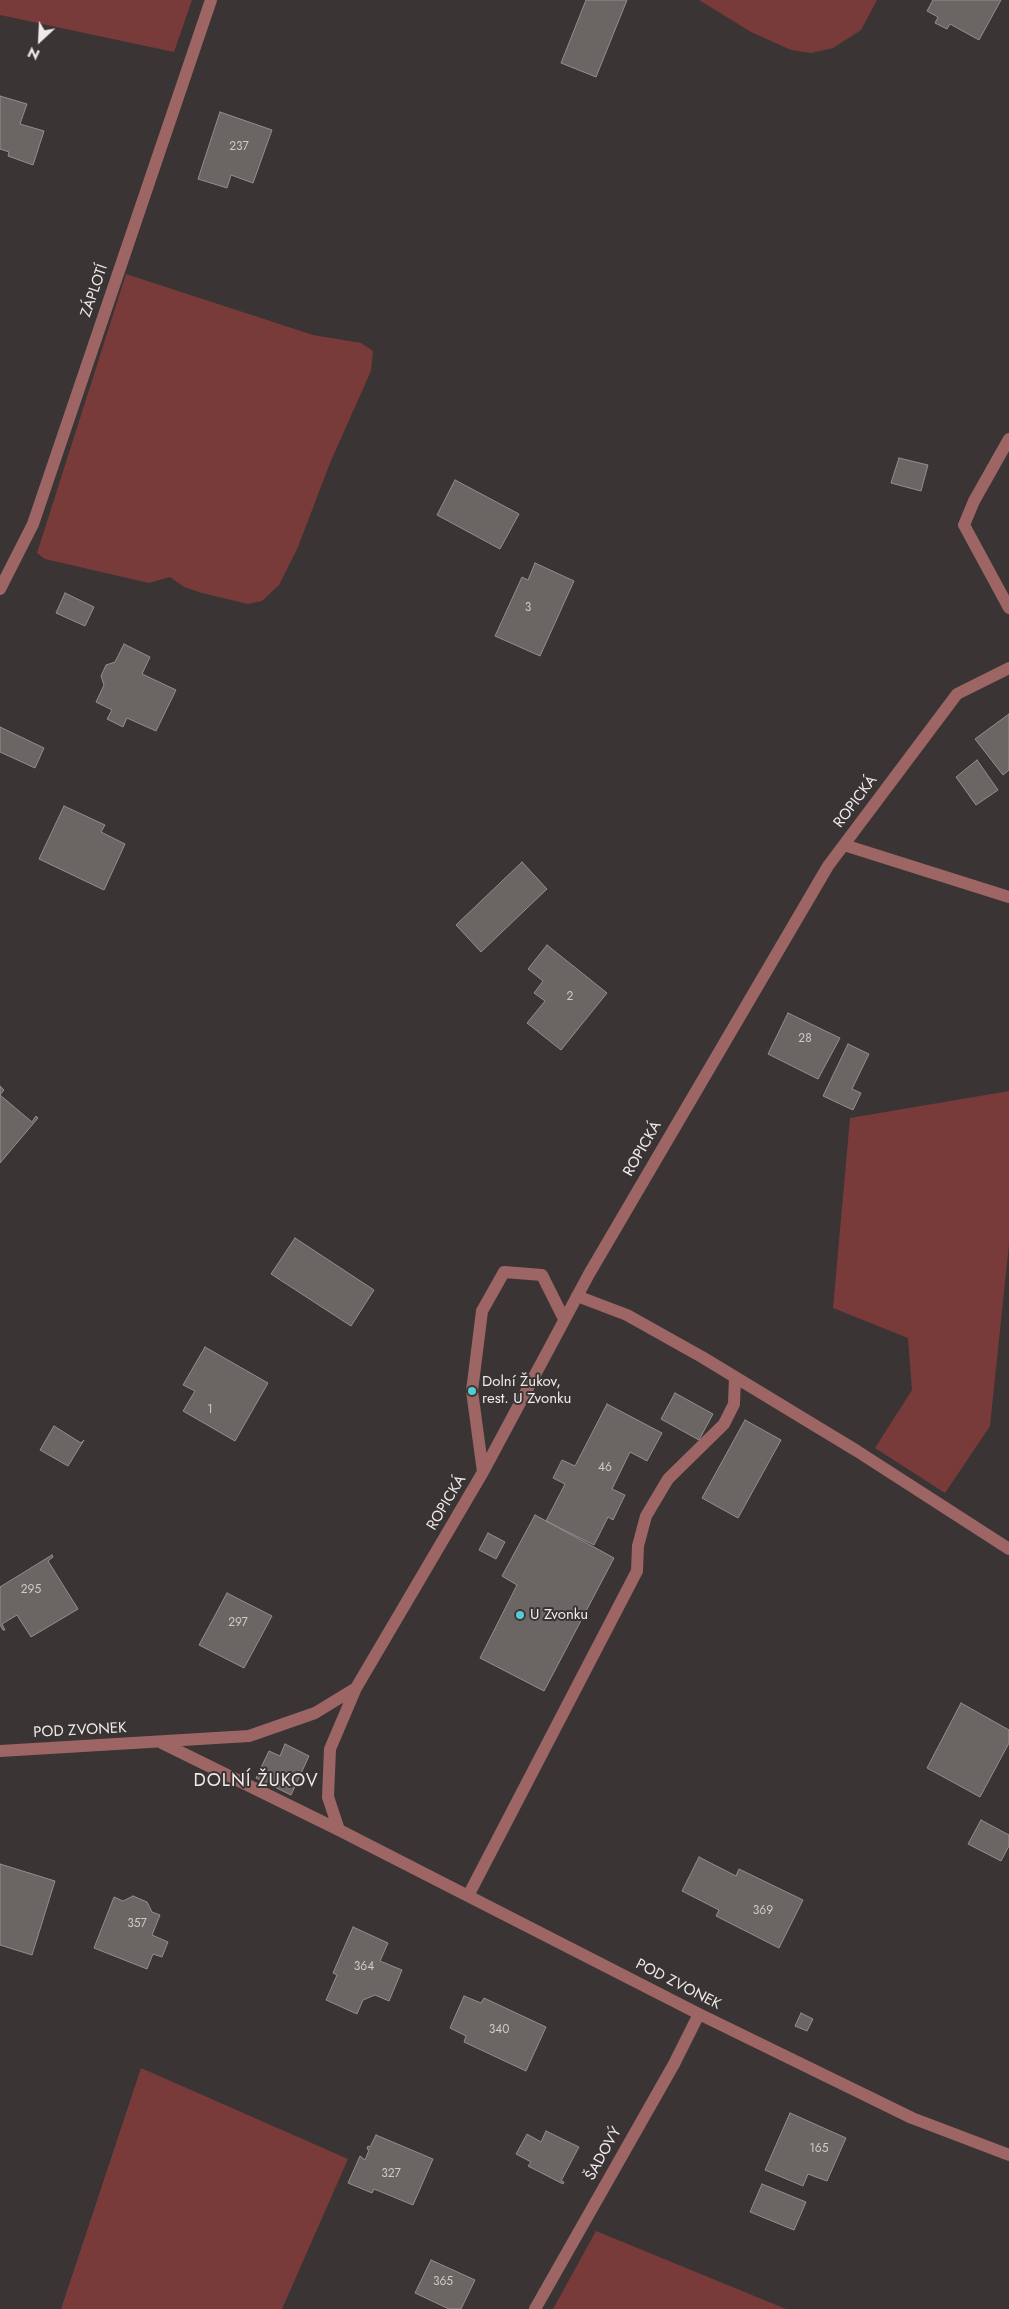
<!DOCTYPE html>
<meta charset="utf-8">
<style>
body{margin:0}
#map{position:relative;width:1009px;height:2309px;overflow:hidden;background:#3a3434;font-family:Jost,sans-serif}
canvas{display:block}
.north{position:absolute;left:15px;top:15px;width:50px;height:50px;-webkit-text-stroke:4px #3a3434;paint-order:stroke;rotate:205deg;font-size:14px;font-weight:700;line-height:20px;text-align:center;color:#eeebea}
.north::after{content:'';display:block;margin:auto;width:18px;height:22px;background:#eeebea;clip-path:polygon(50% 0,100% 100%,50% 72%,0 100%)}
</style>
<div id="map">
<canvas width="1009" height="2309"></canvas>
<div class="north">N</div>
</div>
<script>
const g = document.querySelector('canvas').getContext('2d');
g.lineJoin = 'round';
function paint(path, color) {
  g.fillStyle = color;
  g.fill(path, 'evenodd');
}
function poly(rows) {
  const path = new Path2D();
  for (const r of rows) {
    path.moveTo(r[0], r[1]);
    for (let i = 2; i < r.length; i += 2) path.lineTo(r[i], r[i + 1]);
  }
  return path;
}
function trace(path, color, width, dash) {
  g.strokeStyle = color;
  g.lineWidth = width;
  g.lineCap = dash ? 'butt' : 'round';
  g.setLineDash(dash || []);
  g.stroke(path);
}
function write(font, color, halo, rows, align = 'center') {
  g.font = font + ' Jost,sans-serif';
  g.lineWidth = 4;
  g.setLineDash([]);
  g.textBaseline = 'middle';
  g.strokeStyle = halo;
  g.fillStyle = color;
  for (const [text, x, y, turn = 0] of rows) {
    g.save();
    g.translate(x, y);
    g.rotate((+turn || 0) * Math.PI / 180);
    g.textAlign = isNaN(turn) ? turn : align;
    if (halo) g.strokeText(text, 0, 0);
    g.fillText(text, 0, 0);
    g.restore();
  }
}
const green = poly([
 [0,0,192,0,174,52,0,15],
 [699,0,877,0,861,30,833,48,811,53,791,50,751,32],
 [126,274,313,335,361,343,373,351,371,371,330,463,298,547,279,585,262,601,248,604,202,593,184,587,170,577,149,583,45,559,37,553],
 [1009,1091,1009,1244,990,1426,945,1493,875,1448,912,1390,908,1338,833,1308,850,1118],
 [141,2068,348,2159,282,2309,61,2309],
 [596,2231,786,2309,553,2309]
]);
const building = poly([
 [586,0,627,0,596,77,561,63,586,0],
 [933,0,1001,0,979,40,950,24,947,29,935,23,938,17,927,11,933,0],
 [0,96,27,104,20,124,44,131,33,165,8,156,9,152,0,149,0,96],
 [220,112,272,130,253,183,231,175,227,188,198,179,220,112],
 [899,458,928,465,921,491,891,483,899,458],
 [455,480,519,514,500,549,437,515,455,480],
 [535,563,574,581,540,656,495,636,522,577,528,580,535,563],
 [65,593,94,607,85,626,56,613,65,593],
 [124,644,150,657,142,674,176,690,156,731,127,718,123,727,107,719,112,710,96,702,104,685,101,676,106,665,115,662,124,644],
 [1009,714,1009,770,1003,775,975,739,1009,714],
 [0,727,44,748,35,768,0,752,0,727],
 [977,760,998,790,976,805,956,777,977,760],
 [64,806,105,825,101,832,125,844,104,890,39,859,64,806],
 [522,862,547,889,481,952,456,925,522,862],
 [547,945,607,993,561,1050,527,1023,545,1001,534,993,543,981,528,969,547,945],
 [788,1013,840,1038,818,1079,768,1054,788,1013],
 [848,1044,869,1054,852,1089,861,1093,853,1110,823,1096,848,1044],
 [0,1086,4,1090,0,1095,32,1122,36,1116,38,1118,0,1163,0,1086],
 [295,1238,374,1290,351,1326,271,1274,295,1238],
 [205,1347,268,1383,235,1441,183,1411,195,1391,183,1385,205,1347],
 [675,1393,713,1414,699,1440,661,1419,675,1393],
 [607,1404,662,1433,647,1461,630,1452,612,1489,625,1495,613,1520,608,1517,594,1545,546,1521,565,1484,553,1478,562,1460,575,1466,607,1404],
 [745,1420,781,1440,738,1518,702,1498,745,1420],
 [54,1426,81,1443,84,1440,68,1466,40,1450,54,1426],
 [535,1515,614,1558,544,1691,480,1658,517,1585,502,1576,535,1515],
 [488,1533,505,1542,496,1559,479,1550,488,1533],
 [52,1555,53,1557,48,1561,78,1609,31,1637,17,1615,2,1624,5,1630,3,1630,0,1625,0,1587,52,1555],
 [227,1593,272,1616,244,1668,199,1645,227,1593],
 [961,1703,1009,1730,1009,1743,980,1797,927,1768,961,1703],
 [285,1744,309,1756,291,1795,256,1778,269,1751,280,1756,285,1744],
 [981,1820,1009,1835,1009,1846,1001,1861,968,1844,981,1820],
 [699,1857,736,1876,739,1869,803,1900,779,1948,716,1916,719,1910,682,1891,699,1857],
 [0,1864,55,1881,32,1955,0,1945,0,1864],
 [133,1896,147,1902,152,1912,160,1915,152,1935,168,1942,162,1957,153,1954,147,1969,94,1948,114,1897,123,1901,133,1896],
 [353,1927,388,1943,380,1961,402,1970,389,2001,375,1995,363,2000,357,2014,326,2000,337,1975,333,1973,353,1927],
 [464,1996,481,2003,484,1998,546,2027,526,2071,464,2042,466,2036,450,2028,464,1996],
 [801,2013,813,2019,807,2031,795,2026,801,2013],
 [790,2113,846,2138,827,2181,808,2174,803,2186,765,2170,790,2113],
 [546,2131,579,2147,561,2181,564,2182,563,2184,528,2166,531,2162,516,2154,527,2134,541,2142,546,2131],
 [376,2135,433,2159,413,2205,374,2189,372,2193,348,2183,360,2156,365,2160,369,2150,367,2149,368,2146,370,2147,376,2135],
 [762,2184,806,2202,794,2230,750,2212,762,2184],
 [431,2260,475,2280,461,2309,449,2309,415,2293,431,2260]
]);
const minor = poly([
 [1009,439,974,501,964,525,1009,608],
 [0,589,33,524,211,0],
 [844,845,1009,897],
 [577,1296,627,1315,702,1357,857,1451,1009,1549],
 [483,1472,472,1391,482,1311,504,1272,542,1275,564,1319],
 [162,1743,339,1830,699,2014,912,2118,1009,2155],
 [0,1751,249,1736,315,1713,356,1688],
 [339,1830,328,1797,330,1749,356,1688,483,1472,589,1274,828,866,957,694,1009,668],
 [468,1896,637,1571,638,1546,646,1516,668,1479,724,1424,734,1404,735,1377],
 [535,2309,674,2064,699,2014]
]);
const markers = [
 [472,1391,5,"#52ccd5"],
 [520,1615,5,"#52ccd5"]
];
const numberNames = [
 ["237",239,147],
 ["3",528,608],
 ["2",570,997],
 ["28",805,1039],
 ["1",210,1410],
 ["46",605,1468],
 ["295",31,1590],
 ["297",238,1623],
 ["369",763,1911],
 ["357",137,1924],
 ["364",364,1967],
 ["340",499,2030],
 ["165",819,2149],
 ["327",391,2174],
 ["365",443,2282]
];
const streetNames = [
 ["ZÁPLOTÍ",95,291,-71],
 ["ROPICKÁ",856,802,-53],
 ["ROPICKÁ",643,1149,-60],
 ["ROPICKÁ",447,1503,-59],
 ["POD ZVONEK",80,1731,-3],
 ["POD ZVONEK",678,1985,27],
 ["ŠADOVÝ",604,2154,-61]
];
const poiNames = [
 ["Dolní Žukov,",482,1382],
 ["rest. U Zvonku",482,1399],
 ["U Zvonku",530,1615]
];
const quarterNames = [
 ["DOLNÍ ŽUKOV",256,1782]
];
paint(green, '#783b39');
paint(building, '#6b6564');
trace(building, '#958e8e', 1);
trace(minor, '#9d6664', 12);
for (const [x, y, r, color] of markers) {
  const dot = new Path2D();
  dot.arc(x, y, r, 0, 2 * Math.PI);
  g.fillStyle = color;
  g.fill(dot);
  trace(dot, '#3a3434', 2);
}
write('12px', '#cdcac8', null, numberNames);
write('15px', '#eeebea', '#3a3434', streetNames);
write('15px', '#eeebea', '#3a3434', poiNames, 'left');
g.letterSpacing = '1px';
write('18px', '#eeebea', '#3a3434', quarterNames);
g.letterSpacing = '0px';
</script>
